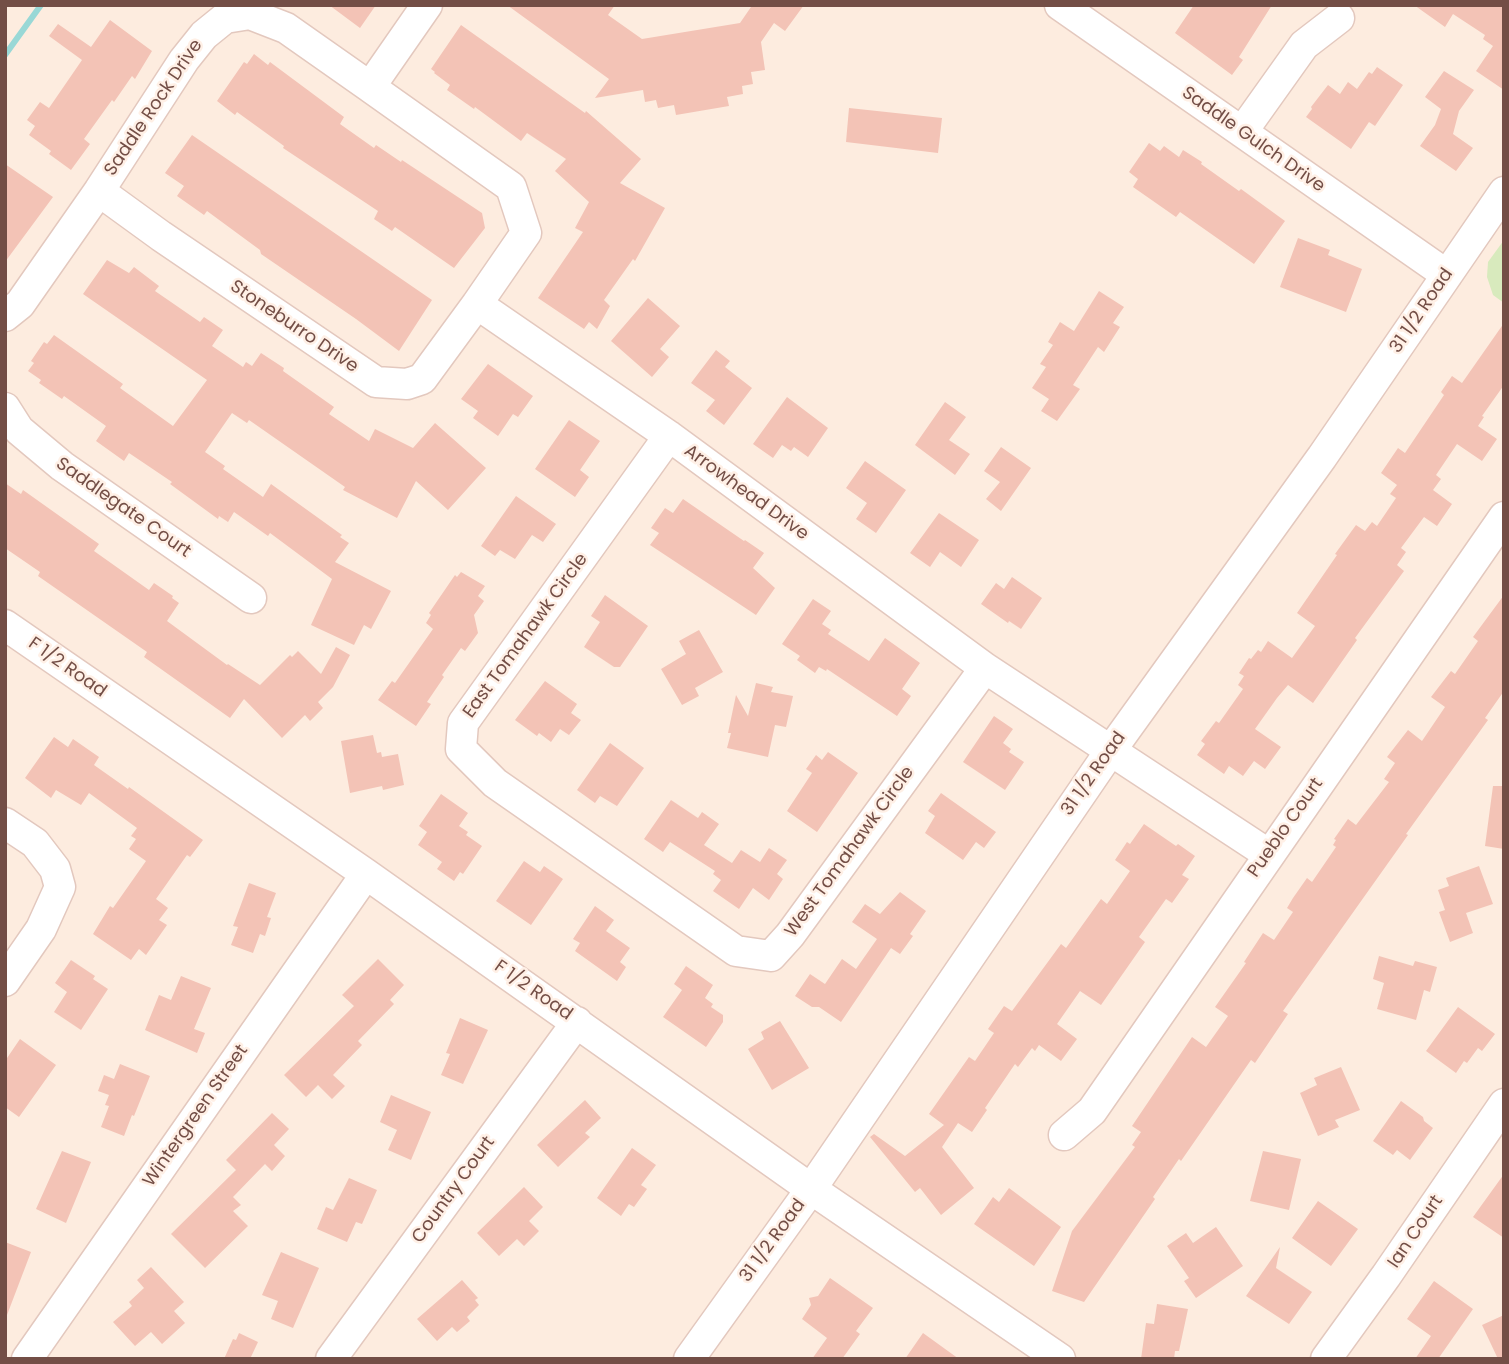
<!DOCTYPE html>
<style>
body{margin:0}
#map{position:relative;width:1509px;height:1364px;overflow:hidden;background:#fdecdf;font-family:Poppins,sans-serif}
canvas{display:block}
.frame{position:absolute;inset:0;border:7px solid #734e46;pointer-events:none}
</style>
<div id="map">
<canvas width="1509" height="1364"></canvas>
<div class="frame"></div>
</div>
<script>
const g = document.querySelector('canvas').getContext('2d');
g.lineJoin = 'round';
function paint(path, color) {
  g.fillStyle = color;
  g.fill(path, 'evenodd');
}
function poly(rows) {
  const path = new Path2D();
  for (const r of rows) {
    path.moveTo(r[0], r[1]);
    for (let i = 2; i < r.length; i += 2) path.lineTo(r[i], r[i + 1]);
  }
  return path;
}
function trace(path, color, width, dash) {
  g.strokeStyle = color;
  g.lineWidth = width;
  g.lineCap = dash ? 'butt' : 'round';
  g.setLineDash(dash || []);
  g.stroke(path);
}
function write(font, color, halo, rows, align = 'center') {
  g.font = font + ' Poppins,sans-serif';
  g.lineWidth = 5;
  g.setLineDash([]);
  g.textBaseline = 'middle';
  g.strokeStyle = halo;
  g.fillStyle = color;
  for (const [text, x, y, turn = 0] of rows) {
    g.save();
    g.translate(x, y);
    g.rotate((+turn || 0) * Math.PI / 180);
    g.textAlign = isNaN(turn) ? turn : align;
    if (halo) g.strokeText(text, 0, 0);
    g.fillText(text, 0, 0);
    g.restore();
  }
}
const green = poly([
 [1504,240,1504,303,1493,295,1487,277,1488,262]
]);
const stream = poly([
 [5,55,41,5]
]);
const building = poly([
 [329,5,376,5,360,28],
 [507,5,615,5,608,15,642,39,740,23,751,7,749,5,804,5,785,31,774,23,761,42,765,70,751,72,753,84,742,86,743,94,727,97,729,106,676,115,674,105,658,108,656,100,645,102,643,90,595,98,609,79],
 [1194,5,1272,5,1239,57,1243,60,1232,75,1175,33],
 [1414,5,1504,5,1504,90,1476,71,1493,46,1483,39,1485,35,1453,14,1445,27],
 [110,20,152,51,135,79,132,76,114,102,112,100,84,139,90,144,71,170,49,154,51,151,29,135,35,126,27,120,40,102,49,108,82,60,49,36,58,24,91,47],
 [461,25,585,113,586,111,641,159,620,183,665,208,635,261,633,259,604,300,610,306,597,329,589,322,584,329,538,298,583,232,575,228,589,202,555,171,566,159,527,133,521,141,475,107,474,109,447,90,450,85,434,73,435,72,431,69],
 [254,54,268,65,270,62,344,117,340,124,374,148,376,145,401,162,402,160,482,213,485,228,454,268,395,227,392,231,374,219,378,211,283,148,284,146,237,112,235,115,217,101,244,62,247,64],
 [1377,67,1403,85,1375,126,1369,122,1351,149,1306,117,1312,109,1311,107,1328,85,1340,94,1348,82,1357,89,1369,72,1372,74],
 [1444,71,1474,90,1459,111,1453,134,1473,148,1456,171,1420,146,1435,125,1441,109,1425,97],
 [849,108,942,118,938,153,846,142],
 [192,135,432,300,399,351,356,319,261,254,260,250,207,211,204,215,177,196,184,186,165,173],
 [1149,143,1160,151,1164,146,1179,157,1183,150,1202,162,1201,164,1239,191,1241,189,1285,221,1254,264,1180,212,1176,217,1133,187,1138,179,1129,172],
 [5,164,53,197,5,262],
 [1298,238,1330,250,1328,255,1362,269,1346,312,1280,287],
 [107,260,129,273,134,267,159,286,155,291,200,322,204,317,223,330,212,346,243,367,246,362,252,366,261,353,284,368,283,371,334,407,329,414,369,441,375,429,413,448,435,423,486,468,448,510,416,481,397,518,343,490,345,487,249,420,247,423,232,413,205,452,225,466,223,469,263,497,271,484,342,535,340,537,349,543,335,562,391,591,371,629,364,625,354,645,311,625,332,579,270,533,268,536,234,512,228,522,219,516,218,519,170,484,172,482,129,453,124,461,96,441,106,426,64,396,62,399,39,383,41,380,28,371,34,363,31,361,44,342,47,344,54,335,123,384,120,388,173,426,207,380,83,294],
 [1099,291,1124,307,1113,323,1120,327,1104,352,1098,347,1073,385,1080,389,1057,421,1041,411,1049,399,1032,388,1046,367,1040,364,1053,345,1048,342,1060,322,1074,331],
 [648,298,680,326,660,349,669,357,652,377,611,341],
 [1504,323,1504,385,1482,416,1484,417,1478,426,1497,439,1482,461,1457,444,1436,475,1441,479,1433,490,1452,504,1437,526,1424,517,1401,548,1406,552,1397,565,1404,571,1355,638,1357,640,1313,703,1288,685,1277,698,1255,729,1281,747,1265,769,1254,761,1243,776,1229,766,1224,774,1197,755,1205,744,1201,741,1216,721,1219,723,1243,689,1238,685,1244,676,1239,673,1249,658,1251,659,1258,650,1261,652,1268,641,1292,658,1315,626,1297,613,1337,555,1335,554,1356,525,1365,531,1372,522,1377,526,1396,498,1390,494,1397,485,1381,473,1398,448,1405,453,1444,395,1441,392,1452,376,1462,383],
 [716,350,730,361,725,367,752,388,724,425,706,411,715,400,691,383],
 [488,364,533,396,518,417,513,414,498,436,473,418,478,411,461,399],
 [787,397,828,428,808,457,794,447,791,451,782,445,773,458,753,444],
 [945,402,966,417,949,440,970,454,955,475,915,445],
 [569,420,600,441,580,470,589,477,575,497,535,469],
 [1001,447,1031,468,1001,511,986,499,1000,482,984,471],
 [865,461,906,490,876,533,856,519,867,503,846,488],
 [5,483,21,494,23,490,99,544,94,551,149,590,154,583,173,596,172,598,179,603,167,621,227,665,228,664,260,685,290,655,292,657,298,651,321,674,336,647,350,655,333,687,318,702,323,708,310,721,305,715,282,738,244,699,230,718,144,657,147,652,38,576,40,572,5,548],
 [516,496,556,524,543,542,532,535,515,559,500,550,495,556,481,546],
 [683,499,744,541,745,540,764,553,753,568,775,588,756,615,650,545,659,533,651,528,665,508,673,513],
 [939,513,979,540,961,567,940,552,930,567,910,553],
 [461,572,485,586,478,596,484,601,474,615,478,633,465,651,461,648,442,675,444,677,427,702,431,704,416,726,378,700,392,681,395,683,433,629,426,623,431,615,429,613,455,575,457,577],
 [1012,577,1042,598,1021,629,1009,621,1008,623,981,604,996,583,1004,589],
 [605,595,648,626,620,667,614,667,584,647,600,622,591,616],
 [1504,595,1504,691,1485,718,1488,720,1406,834,1408,835,1283,1011,1288,1014,1255,1063,1251,1060,1181,1161,1179,1159,1153,1197,1155,1199,1084,1302,1052,1291,1072,1231,1135,1147,1132,1145,1141,1132,1132,1126,1192,1037,1206,1047,1228,1016,1215,1007,1246,963,1244,962,1263,933,1274,940,1293,912,1287,908,1293,898,1307,878,1312,882,1336,847,1333,845,1336,840,1334,839,1348,819,1356,825,1389,782,1384,779,1395,763,1387,757,1408,730,1422,741,1445,707,1431,697,1451,671,1455,674,1478,641,1473,637],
 [813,599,831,611,822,624,831,630,828,634,869,661,885,638,920,663,902,689,911,696,897,716,827,669,826,671,819,667,815,673,797,660,800,656,782,644],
 [699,630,723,672,695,688,699,696,682,705,661,669,686,654,679,641],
 [545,681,577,704,571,713,581,720,569,735,560,729,551,742,539,733,537,736,515,720],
 [756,683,773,687,771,692,793,696,786,727,775,725,768,757,727,748,731,733,728,733,736,695,748,716],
 [994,716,1013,729,1003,743,1011,749,1009,752,1024,762,1005,790,963,762],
 [373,735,377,753,381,752,382,757,398,754,404,785,383,790,382,786,350,793,341,741],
 [54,737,68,747,73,739,99,757,94,765,128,789,129,787,203,840,190,857,187,855,156,899,168,908,159,920,167,925,146,955,139,949,131,960,93,934,110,906,113,908,146,861,129,849,136,839,131,836,137,828,89,793,81,805,56,790,51,798,25,778],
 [610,743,644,768,617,806,600,796,595,803,577,790],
 [828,752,858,773,817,832,787,811,812,773,806,769,816,755,822,760],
 [1493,786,1504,786,1504,849,1485,846],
 [941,793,996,832,984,848,976,842,963,860,925,833,935,816,928,811],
 [441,794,468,813,459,826,468,832,466,835,482,846,463,874,460,872,454,881,437,869,442,862,418,845,427,832,419,826],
 [671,800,698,818,702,812,719,824,704,845,732,863,741,850,760,862,769,848,787,860,777,874,783,879,769,900,753,888,739,909,713,891,721,880,713,874,715,871,670,842,663,852,644,839],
 [1144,824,1176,846,1178,844,1195,856,1182,875,1189,879,1172,903,1166,899,1139,937,1145,942,1101,1005,1080,991,1057,1024,1077,1039,1061,1061,1039,1045,1035,1051,1032,1048,1018,1067,1015,1064,985,1108,987,1110,972,1132,958,1123,942,1147,974,1188,941,1215,920,1188,915,1192,870,1137,874,1134,905,1156,944,1125,929,1114,969,1057,975,1061,994,1033,988,1029,1004,1006,1012,1011,1061,944,1066,948,1101,899,1107,904,1130,871,1115,860,1127,842,1130,844],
 [524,861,540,872,544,866,563,879,531,925,496,901],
 [1479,866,1493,904,1466,913,1473,933,1450,942,1439,912,1445,910,1438,890,1449,886,1446,878],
 [249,883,276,893,267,917,271,918,265,936,260,934,253,953,231,945,238,927,233,926],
 [900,892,926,911,910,934,913,936,900,954,891,948,841,1022,819,1007,812,1007,795,996,810,974,825,984,842,959,856,969,877,939,852,922,865,904,880,914],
 [595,906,614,920,606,931,630,948,620,962,626,967,617,981,575,951,580,943,573,939],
 [1379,956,1413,966,1415,961,1437,967,1430,992,1424,990,1416,1020,1377,1009,1384,983,1373,979],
 [378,959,404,985,390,1000,394,1004,358,1041,362,1045,333,1075,345,1086,332,1099,318,1085,306,1097,284,1075,354,1006,342,995],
 [71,960,95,976,93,979,108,989,81,1030,54,1012,67,992,55,983],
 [686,966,713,985,705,998,713,1004,711,1007,723,1015,723,1022,706,1047,663,1017,682,990,674,984],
 [181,976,211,988,194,1029,205,1033,197,1053,145,1030,159,995,171,1000],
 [1458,1007,1495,1034,1482,1051,1478,1048,1467,1063,1464,1061,1456,1073,1426,1051],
 [460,1018,488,1030,463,1084,441,1075,450,1054,446,1053],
 [780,1021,809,1068,772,1090,748,1049,764,1039,761,1032],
 [20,1039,56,1065,19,1117,5,1107,5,1061],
 [120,1064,150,1076,134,1116,132,1115,124,1136,101,1127,109,1106,105,1105,109,1095,98,1091,104,1075,114,1079],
 [1341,1067,1360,1110,1335,1120,1339,1127,1318,1136,1300,1093,1317,1085,1314,1078],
 [391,1095,431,1112,411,1160,388,1150,397,1130,380,1122],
 [585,1100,601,1118,585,1133,590,1137,558,1167,537,1145],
 [1401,1101,1423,1117,1424,1121,1433,1128,1410,1160,1397,1150,1393,1155,1373,1141],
 [272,1113,289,1129,274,1145,285,1156,272,1171,265,1164,233,1197,241,1205,233,1211,248,1226,205,1268,171,1234,236,1170,226,1160],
 [632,1148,656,1165,641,1185,647,1189,634,1207,629,1204,621,1216,597,1198],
 [62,1151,91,1162,66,1223,36,1209],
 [1263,1151,1301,1159,1289,1210,1250,1201],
 [1504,1174,1504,1238,1473,1217],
 [349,1178,377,1190,362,1224,356,1222,347,1242,317,1229,326,1207,333,1210],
 [524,1187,543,1207,529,1221,539,1231,524,1246,517,1239,499,1256,477,1233],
 [1009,1188,1061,1227,1034,1266,974,1224,993,1197,999,1202],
 [1318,1201,1358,1229,1331,1266,1292,1238],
 [1216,1227,1243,1266,1196,1298,1184,1281,1189,1278,1167,1246,1186,1233,1193,1243],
 [5,1242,31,1252,7,1315,5,1315],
 [1280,1247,1276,1268,1312,1292,1289,1324,1246,1296],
 [281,1252,319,1268,293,1328,271,1319,278,1301,262,1295],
 [151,1267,184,1302,174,1311,185,1323,162,1344,151,1332,135,1346,113,1322,132,1306,129,1302,144,1288,137,1280],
 [830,1278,873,1308,856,1331,860,1334,842,1359,812,1359,827,1338,802,1319,811,1305,809,1298,818,1296],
 [462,1280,478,1298,475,1300,479,1305,467,1317,470,1321,457,1332,452,1327,437,1341,417,1319],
 [1434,1281,1473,1309,1438,1359,1415,1359,1431,1336,1407,1319],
 [1157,1304,1188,1309,1179,1351,1175,1351,1174,1359,1141,1359,1146,1323,1154,1324],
 [1504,1315,1504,1359,1498,1359,1482,1325],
 [239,1333,258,1342,250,1359,224,1359,233,1339,236,1340],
 [923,1333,959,1359,905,1359]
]);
const minor = poly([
 [1060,5,1447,275],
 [370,87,511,187,526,233,477,304,669,436,985,668,1268,854],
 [1242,132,1304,45,1339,18],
 [99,191,161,236,376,382,407,384,422,379,477,304],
 [5,316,20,304,99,191,184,60,204,35,225,18,250,14,286,28,370,87,427,5],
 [5,408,19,430,62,466,251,598],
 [669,436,463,723,461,749,495,783,736,951,771,956,790,935,985,668],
 [5,625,366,874,811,1189,1060,1359],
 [5,823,35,843,55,869,60,887,41,929,5,981],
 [1064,1135,1092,1111,1504,517],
 [27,1359,366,874],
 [331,1359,577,1022],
 [689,1359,811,1189,1111,750,1322,457,1504,192],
 [1326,1359,1386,1276,1504,1104]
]);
const streetNames = [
 ["Saddle Rock Drive",154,108,-56],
 ["Saddle Gulch Drive",1253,140,35],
 ["31 1/2 Road",1422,311,-56],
 ["Stoneburro Drive",294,327,34],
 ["Arrowhead Drive",746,493,36],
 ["Saddlegate Court",123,508,35],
 ["East Tomahawk Circle",526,636,-54],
 ["F 1/2 Road",67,668,35],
 ["31 1/2 Road",1094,774,-55],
 ["Pueblo Court",1286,828,-55],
 ["West Tomahawk Circle",850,852,-54],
 ["F 1/2 Road",533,991,35],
 ["Wintergreen Street",196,1116,-55],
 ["Country Court",454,1190,-54],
 ["Ian Court",1416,1232,-56],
 ["31 1/2 Road",773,1241,-54]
];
paint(green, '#d8eabd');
trace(stream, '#99d8d6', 6);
paint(building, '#f3c3b6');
trace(minor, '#e3c8be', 33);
trace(minor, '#fff', 30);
write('18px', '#734e46', '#fff0e6', streetNames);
</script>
